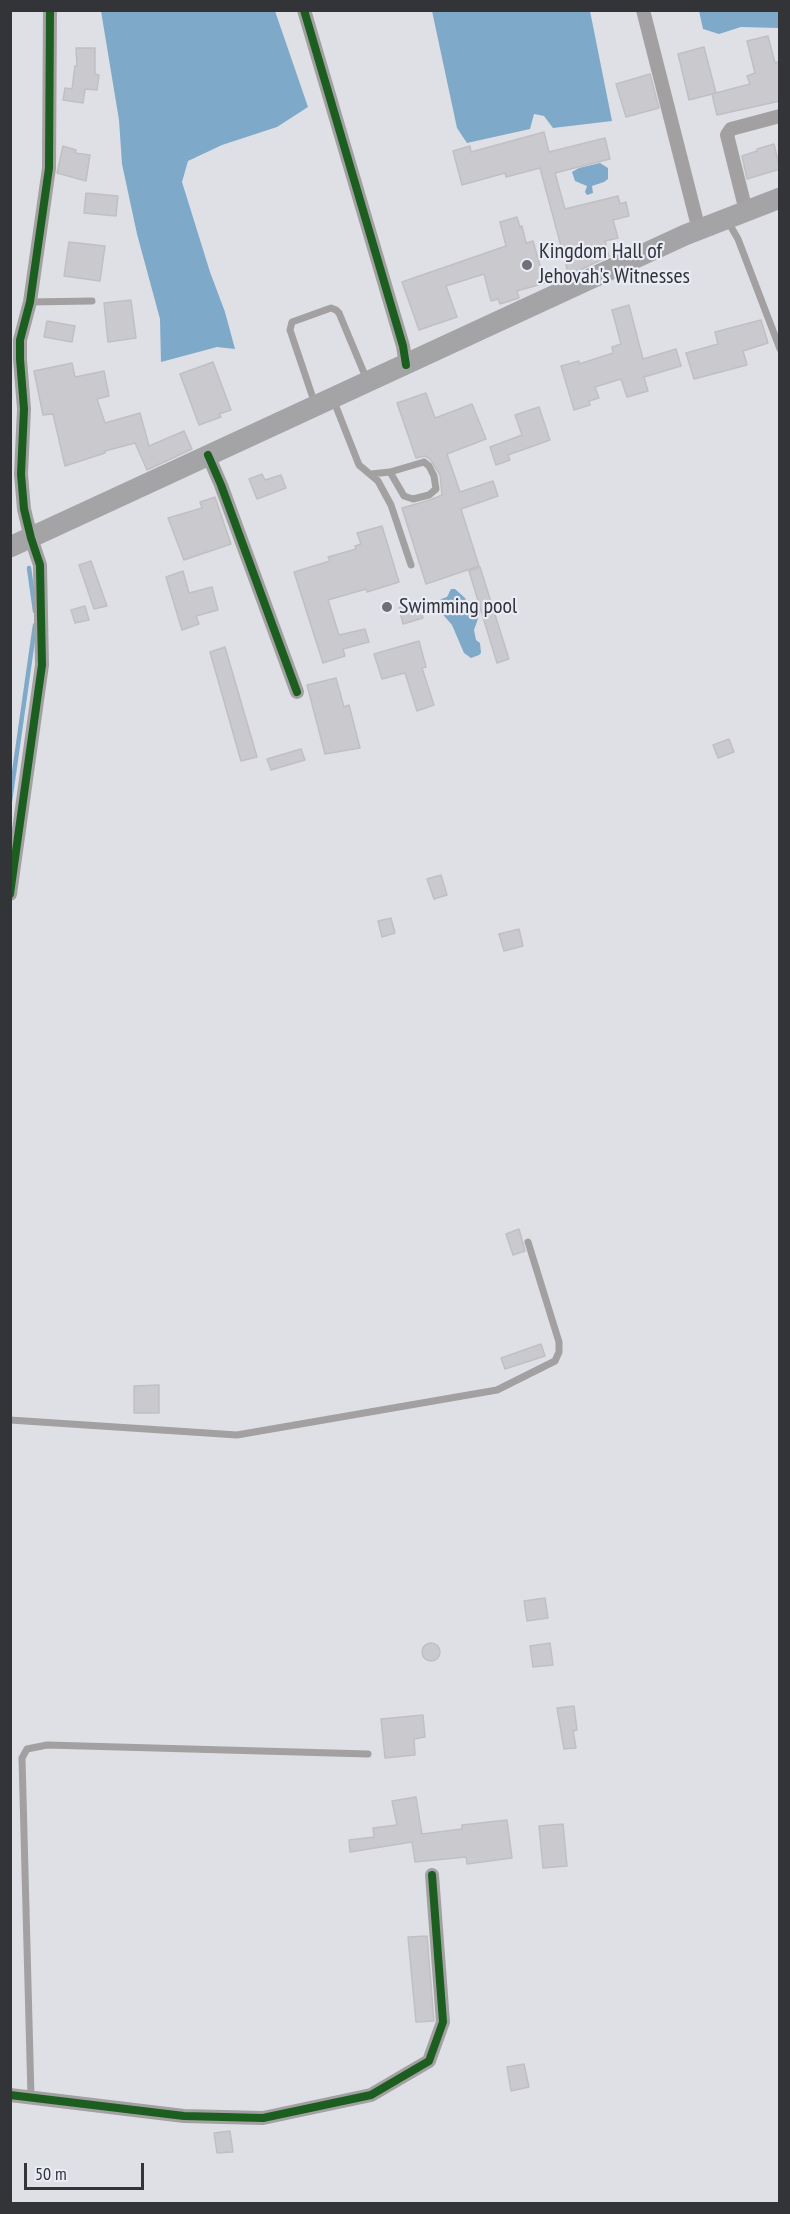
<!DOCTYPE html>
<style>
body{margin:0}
#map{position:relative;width:790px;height:2214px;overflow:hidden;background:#dfe0e6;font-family:"PT Sans Narrow",sans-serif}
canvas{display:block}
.frame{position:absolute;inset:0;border:12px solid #333438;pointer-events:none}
.scale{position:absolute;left:24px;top:2163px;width:120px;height:27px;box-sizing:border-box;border:3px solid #333438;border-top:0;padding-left:8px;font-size:18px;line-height:21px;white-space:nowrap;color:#333438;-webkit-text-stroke:4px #e9ebf6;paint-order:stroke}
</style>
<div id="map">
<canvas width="790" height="2214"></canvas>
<div class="frame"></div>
<div class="scale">50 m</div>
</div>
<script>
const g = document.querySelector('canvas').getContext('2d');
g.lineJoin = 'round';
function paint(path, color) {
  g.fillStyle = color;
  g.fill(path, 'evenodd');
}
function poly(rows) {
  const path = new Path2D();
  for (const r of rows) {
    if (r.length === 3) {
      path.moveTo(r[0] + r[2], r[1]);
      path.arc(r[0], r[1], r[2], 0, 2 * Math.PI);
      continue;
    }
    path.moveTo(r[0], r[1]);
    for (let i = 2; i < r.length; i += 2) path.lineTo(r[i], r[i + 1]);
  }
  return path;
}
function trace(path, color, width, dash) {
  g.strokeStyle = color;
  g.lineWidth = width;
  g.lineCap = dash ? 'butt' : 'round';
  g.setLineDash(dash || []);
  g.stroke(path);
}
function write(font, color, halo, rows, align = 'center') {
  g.font = font + ' "PT Sans Narrow",sans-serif';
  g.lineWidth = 4.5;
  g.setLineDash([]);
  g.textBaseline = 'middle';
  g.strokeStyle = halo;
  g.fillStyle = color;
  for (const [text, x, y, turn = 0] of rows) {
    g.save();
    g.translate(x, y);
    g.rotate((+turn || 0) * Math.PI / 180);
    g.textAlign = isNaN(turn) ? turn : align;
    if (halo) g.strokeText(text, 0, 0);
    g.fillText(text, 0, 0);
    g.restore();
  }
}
const water = poly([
 [101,11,275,11,308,107,277,127,222,145,188,161,182,182,210,272,225,312,235,349,217,347,161,362,160,319,137,234,122,164,119,120],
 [432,11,590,11,612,121,553,128,544,116,534,114,530,129,467,143,457,128],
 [699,11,779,11,779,28,741,27,719,34,703,29],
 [600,163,608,168,608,179,604,182,592,186,593,193,587,195,585,192,587,186,575,181,572,172,579,168],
 [451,589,455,589,465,598,468,603,477,603,479,607,480,613,474,630,476,640,480,643,481,653,479,655,471,658,464,653,452,625,439,610,438,605,441,599,447,597]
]);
const stream = poly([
 [29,568,35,611],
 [10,801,35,625]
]);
const building = poly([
 [768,36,775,63,780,61,780,101,717,115,712,94,750,84,747,76,755,73,747,41,768,36],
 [704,47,716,93,689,100,678,54,704,47],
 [76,48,95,48,95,74,99,75,97,90,85,89,83,103,63,100,65,88,72,89,75,66,77,66,76,48],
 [650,74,659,108,626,117,616,84,650,74],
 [544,132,549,152,605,138,610,159,555,173,565,209,618,196,620,204,626,202,629,216,613,220,618,238,605,241,609,256,580,270,568,272,540,168,506,177,505,173,462,185,453,151,470,146,471,152,544,132],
 [774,144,780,169,747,179,742,156,757,151,757,149,774,144],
 [63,146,76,150,75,153,90,155,86,181,57,173,63,146],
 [86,193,118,196,116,216,84,213,86,193],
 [517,217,520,227,522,226,526,243,533,241,545,283,517,291,519,298,500,304,498,299,491,301,484,274,446,286,457,317,419,330,402,282,506,246,500,222,517,217],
 [69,242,105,246,100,281,64,276,69,242],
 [131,300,136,338,108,342,104,303,131,300],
 [629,305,643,359,676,349,681,366,644,377,648,391,627,397,621,379,595,387,599,398,589,401,590,405,574,410,561,366,579,361,579,364,613,353,612,347,621,344,612,310,629,305],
 [761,320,768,343,743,351,747,365,694,379,686,353,718,344,715,332,761,320],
 [47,321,75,326,72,342,44,337,47,321],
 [213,362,231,410,219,414,221,417,199,425,180,374,213,362],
 [72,363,75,377,104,371,109,396,97,399,105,423,140,413,149,446,184,431,192,449,147,470,135,443,105,451,105,453,65,466,53,414,43,415,34,371,72,363],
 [426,393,435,418,472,404,486,439,447,454,460,492,493,481,498,496,461,509,479,566,426,584,402,508,430,500,442,495,440,475,430,459,425,456,416,458,397,403,426,393],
 [539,407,550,440,508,455,510,460,496,465,490,447,522,435,515,415,539,407],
 [262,474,265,480,281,475,286,488,257,499,249,479,262,474],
 [215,497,231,544,184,560,168,518,202,508,200,502,215,497],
 [382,526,399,582,367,592,366,589,328,600,339,635,365,629,369,642,343,649,345,656,323,663,294,572,330,561,328,557,356,549,355,546,361,544,357,533,382,526],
 [91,561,107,606,94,609,79,565,91,561],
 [480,567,509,659,497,663,469,571,480,567],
 [183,571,189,593,212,587,218,610,196,616,199,624,182,630,166,577,183,571],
 [419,602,423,618,403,624,399,608,419,602],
 [85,606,89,620,75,623,71,610,85,606],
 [419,641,426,667,422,668,434,705,417,711,405,673,382,679,374,654,419,641],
 [225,647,257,757,241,761,210,652,225,647],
 [336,678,344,707,349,705,360,748,325,754,307,685,336,678],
 [729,739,734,752,718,758,713,745,729,739],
 [301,749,305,760,271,770,267,759,301,749],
 [441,875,447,895,434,899,427,879,441,875],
 [391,918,395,933,382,937,378,921,391,918],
 [519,929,523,946,504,951,499,934,519,929],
 [519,1229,525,1251,513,1255,506,1234,519,1229],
 [541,1344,545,1356,505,1369,501,1358,541,1344],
 [159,1385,159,1413,134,1413,134,1386,159,1385],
 [545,1598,548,1618,527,1621,524,1601,545,1598],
 [550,1643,553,1665,533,1667,530,1646,550,1643],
 [431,1652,9],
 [574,1706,577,1730,573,1731,576,1748,564,1749,557,1708,574,1706],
 [423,1715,425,1737,414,1739,415,1755,385,1758,381,1719,423,1715],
 [416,1797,422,1834,462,1829,462,1825,507,1820,512,1858,467,1864,466,1857,415,1862,412,1842,350,1852,349,1840,374,1837,373,1828,397,1825,392,1801,416,1797],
 [563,1824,567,1866,543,1868,539,1826,563,1824],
 [427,1936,434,2021,416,2022,408,1937,427,1936],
 [524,2064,529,2087,511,2091,507,2067,524,2064],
 [230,2131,233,2152,217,2153,214,2133,230,2131]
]);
const service = poly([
 [727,220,738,239,780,349],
 [30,302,92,301],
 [333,399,359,465,378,481,391,505,411,565],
 [315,404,290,330,292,322,331,308,336,310,339,313,367,380],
 [424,462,429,466,434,476,436,489,429,495,413,499,404,496,390,472,424,462],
 [371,474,390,472],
 [10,1420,237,1435,497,1390,555,1361,559,1352,559,1342,528,1242],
 [31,2097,22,1758,27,1749,47,1745,368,1754]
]);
const minor = poly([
 [304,10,403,346,406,365],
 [643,10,699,230],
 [746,211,727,135,731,129,780,116],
 [208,455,221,485,297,692],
 [10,894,42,665,40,565,31,538,24,509,21,474,24,409,20,359,20,340,30,302,49,168,50,10],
 [10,2095,184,2116,263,2118,371,2095,429,2061,443,2022,432,1875]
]);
const primary = poly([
 [10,547,685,235,780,198]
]);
const cycleway = poly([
 [304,10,403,346,406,365],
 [208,455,221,485,297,692],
 [10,894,42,665,40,565,31,538,24,509,21,474,24,409,20,359,20,340,30,302,49,168,50,10],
 [10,2095,184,2116,263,2118,371,2095,429,2061,443,2022,432,1875]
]);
const markers = [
 [527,265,6,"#6f7075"],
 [387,607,6,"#6f7075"]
];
const poiNames = [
 ["Kingdom Hall of",539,252],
 ["Jehovah's Witnesses",539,277],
 ["Swimming pool",399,607]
];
paint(water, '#7ea9c8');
trace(stream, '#7ea9c8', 4.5);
paint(building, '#cac9ce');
trace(building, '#c0bfc3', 1.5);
trace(service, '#a2a0a1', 7);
trace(minor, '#a2a0a1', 14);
trace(primary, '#a4a4a6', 21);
trace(cycleway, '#1b5e20', 8);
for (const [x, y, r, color] of markers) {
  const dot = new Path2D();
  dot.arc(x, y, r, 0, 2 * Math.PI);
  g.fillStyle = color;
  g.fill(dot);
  trace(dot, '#e9ebf6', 2);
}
write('22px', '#333438', '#e9ebf6', poiNames, 'left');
</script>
